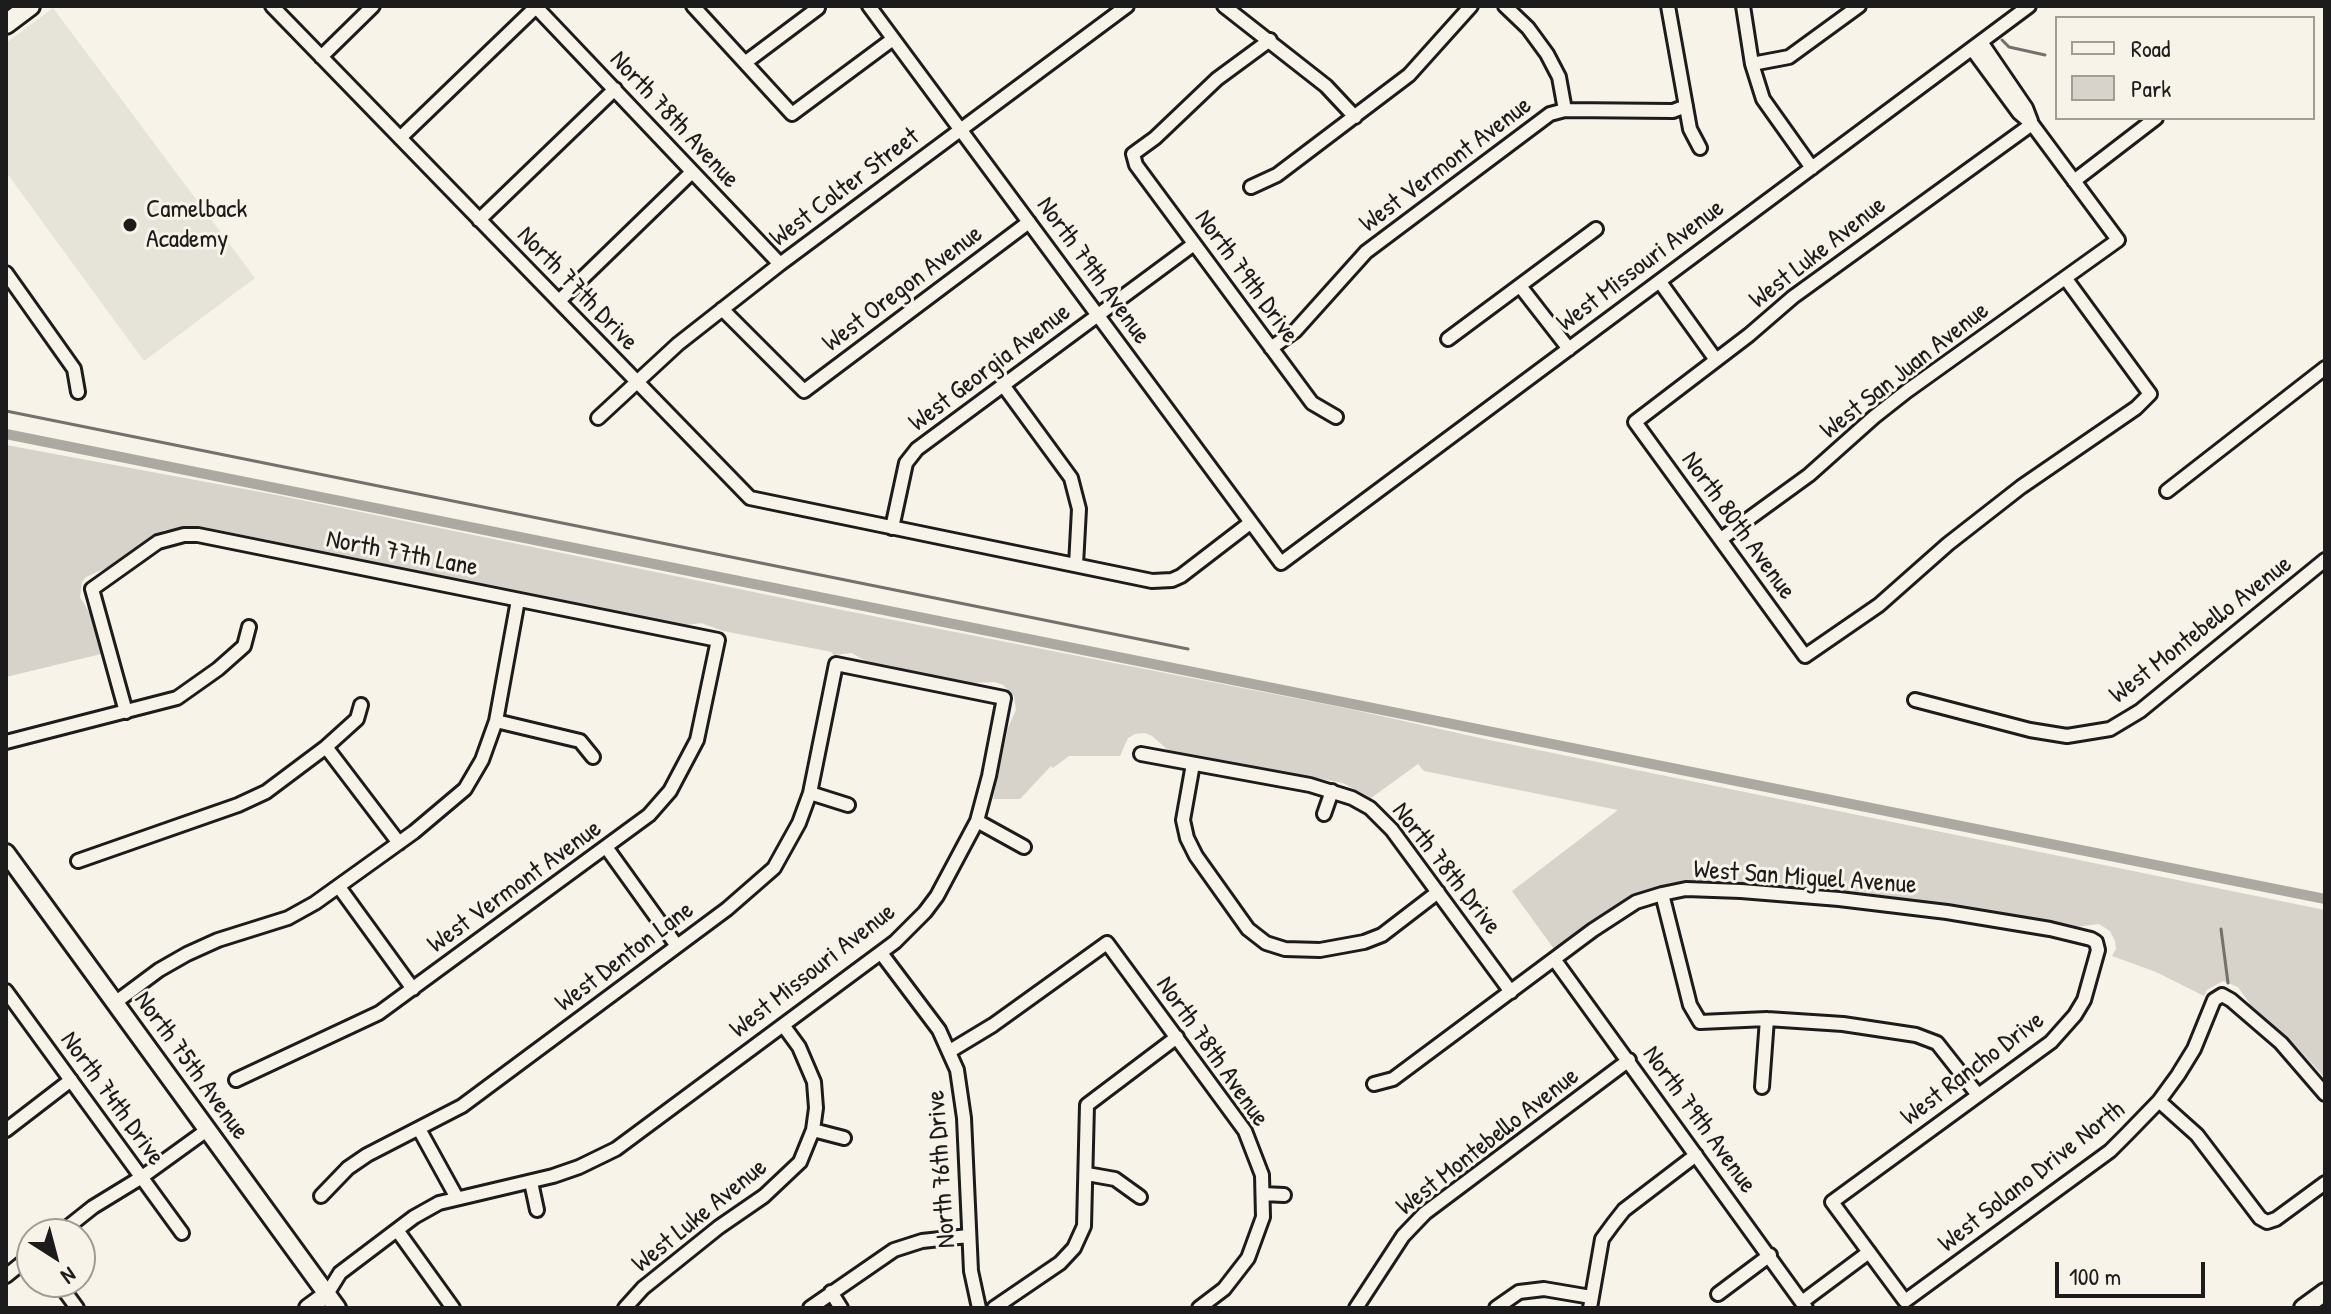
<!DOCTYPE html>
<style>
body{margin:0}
#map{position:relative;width:2331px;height:1314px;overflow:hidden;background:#f7f3e8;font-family:"Patrick Hand",sans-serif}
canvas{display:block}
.frame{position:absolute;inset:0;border:8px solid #1c1c1c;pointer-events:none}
.legend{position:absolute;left:2055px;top:16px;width:260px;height:104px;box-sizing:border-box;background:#f7f3e8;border:2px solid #9f9d96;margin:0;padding:10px 14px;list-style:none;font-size:24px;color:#1c1c1c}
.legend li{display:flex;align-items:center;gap:16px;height:40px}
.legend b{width:40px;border:2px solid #9f9d96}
.north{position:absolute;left:16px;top:1218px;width:80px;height:80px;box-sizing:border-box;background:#f7f3e8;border:2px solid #9f9d96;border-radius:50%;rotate:144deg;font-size:22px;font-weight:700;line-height:32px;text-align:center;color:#1c1c1c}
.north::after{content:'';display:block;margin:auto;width:28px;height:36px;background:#1c1c1c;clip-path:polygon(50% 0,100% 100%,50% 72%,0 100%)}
.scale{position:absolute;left:2055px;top:1262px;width:150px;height:36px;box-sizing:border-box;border:4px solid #1c1c1c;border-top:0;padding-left:10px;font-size:24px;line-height:28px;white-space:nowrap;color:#1c1c1c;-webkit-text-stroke:6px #f7f3e8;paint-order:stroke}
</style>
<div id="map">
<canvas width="2331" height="1314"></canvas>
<div class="frame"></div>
<ul class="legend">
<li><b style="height:10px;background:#f7f3e8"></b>Road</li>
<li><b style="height:22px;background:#d7d3cb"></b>Park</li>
</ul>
<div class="north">N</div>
<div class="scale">100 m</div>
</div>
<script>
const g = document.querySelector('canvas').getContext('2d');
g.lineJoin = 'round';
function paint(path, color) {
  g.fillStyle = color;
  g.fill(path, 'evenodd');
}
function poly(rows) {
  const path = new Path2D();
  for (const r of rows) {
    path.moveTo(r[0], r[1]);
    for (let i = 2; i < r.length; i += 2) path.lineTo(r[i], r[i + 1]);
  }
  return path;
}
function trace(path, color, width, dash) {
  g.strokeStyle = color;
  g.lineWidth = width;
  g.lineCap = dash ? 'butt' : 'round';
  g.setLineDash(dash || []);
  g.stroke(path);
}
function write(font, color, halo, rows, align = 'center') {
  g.font = font + ' "Patrick Hand",sans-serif';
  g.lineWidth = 6;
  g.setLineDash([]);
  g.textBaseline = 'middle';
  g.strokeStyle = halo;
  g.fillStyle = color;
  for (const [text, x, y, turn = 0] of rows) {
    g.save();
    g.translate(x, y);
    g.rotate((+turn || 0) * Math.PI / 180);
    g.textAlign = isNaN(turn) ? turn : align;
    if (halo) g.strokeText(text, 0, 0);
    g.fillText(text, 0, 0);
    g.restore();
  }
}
const built = poly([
 [53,8,255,278,144,361,6,172,6,43]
]);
const green = poly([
 [6,445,282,496,842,610,1345,708,1489,740,2325,910,2325,1078,2295,1045,2252,1007,2238,987,2223,981,2207,990,2204,996,2156,972,2112,956,2116,949,2115,941,2110,931,2099,924,2075,927,1950,904,1840,891,1687,881,1670,883,1633,894,1554,949,1512,891,1618,810,1424,771,1418,764,1371,798,1343,783,1168,750,1152,736,1145,733,1135,734,1128,738,1120,756,1069,756,1053,768,1051,766,1020,799,993,799,1008,728,1016,710,1014,696,1003,685,995,682,971,683,867,662,852,653,833,655,832,652,723,631,701,623,686,625,199,526,164,530,111,566,86,577,82,582,80,597,92,617,101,654,6,677]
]);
const stream = poly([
 [2002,40,2009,47,2045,55],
 [6,411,1188,649],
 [2221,929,2228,983]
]);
const canal = poly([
 [6,434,2325,899]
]);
const street = poly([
 [272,6,750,498,1152,581,1172,580,1181,576,1250,523],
 [535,6,780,264],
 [693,6,792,114,893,39],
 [869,6,1281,563,2029,6],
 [1224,6,1326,86,1355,117],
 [1505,6,1528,28,1547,54,1559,77,1565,110],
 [1668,6,1690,129,1700,148],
 [1743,6,1752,64,1763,99,1812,168],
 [1270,40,1217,79,1155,138,1133,154,1136,165,1312,403,1336,417],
 [1981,42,2026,108,2031,121],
 [321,57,373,6],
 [746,62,818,8],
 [1752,64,1789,57,1859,6],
 [2032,124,1793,297,1749,335,1635,422,1805,656,1879,605,1948,544,2021,487,2136,408,2150,394,2066,279],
 [400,138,536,7],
 [2074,181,2156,118],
 [1251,187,1277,175,1409,75,1471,6],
 [479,220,615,89],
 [6,273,74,369,78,392],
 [1660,282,1716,360],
 [1520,286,1569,349],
 [559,301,692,172],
 [722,309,804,391,1029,222],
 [1448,339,1596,229],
 [1271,348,1295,331,1366,252,1550,114,1565,110,1673,111,1686,106],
 [1003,385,1071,478,1079,509,1076,565],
 [598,418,678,344,780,264,1127,6],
 [2167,491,2325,368],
 [892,528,906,463,917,449,1194,244],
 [1721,539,1809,475,1874,417,1907,391,2118,240,2032,124,2019,113,1972,49],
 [1915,700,2030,730,2067,736,2110,729,2140,711,2325,560],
 [126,712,92,589,158,542,184,535,198,535,718,640,697,740,670,791,649,815,379,1013,236,1080],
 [496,721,580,741,593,757],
 [6,742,177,698,218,669,244,646,249,627],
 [326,747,399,843],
 [1141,754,1310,785,1352,798,1370,808,1392,830,1511,992],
 [1193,764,1183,820,1187,838,1196,856,1248,929,1266,943,1285,949,1320,950,1364,942,1382,935,1438,892],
 [810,793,848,805],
 [1324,814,1332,791],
 [977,821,1024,847],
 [606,847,677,946],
 [78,861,238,805,266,792,326,747,357,719,361,705],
 [339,887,413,989],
 [1662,894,1690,1005,1700,1022,1767,1019,1843,1024,1916,1035,1937,1043,1978,1095],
 [881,953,939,1030,957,1070,964,1118,971,1271,979,1308],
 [1554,959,1806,1308],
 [6,991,182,1233],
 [116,1002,159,970,187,954,218,940,288,918,315,903,414,832,465,789,482,760,496,721,518,600],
 [950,1051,993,1025,1107,943,1245,1131,1262,1175,1263,1217,1248,1258,1224,1289,1199,1308],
 [1374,1084,1393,1079,1593,930,1636,902,1662,894,1686,889,1741,891,1839,899,1947,912,2050,929,2091,939,2096,942,2098,950,2084,1000,2075,1015,2051,1042,1832,1202,1905,1301,2110,1151,2126,1135,2159,1101,2178,1075,2194,1049,2214,1000,2222,995,2231,1000,2281,1043,2325,1094],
 [1762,1087,1767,1019],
 [2159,1101,2197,1135,2260,1218,2267,1222,2276,1219,2325,1183],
 [419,1129,457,1198],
 [6,1130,71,1080],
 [813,1130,844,1138],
 [1087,1174,1115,1179,1140,1197],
 [531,1182,537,1210],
 [1263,1194,1284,1195],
 [321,1196,348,1168,367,1155,462,1106,727,909,774,868,799,823,810,793,836,664,1004,698,989,776,977,821,937,896,925,912,895,942,616,1149,579,1167,553,1176,439,1203,414,1217,340,1273,327,1294],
 [397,1230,453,1308],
 [59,1234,93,1207,142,1177,207,1130],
 [6,1276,32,1255],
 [58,1282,77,1308],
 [831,1292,841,1308],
 [1718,1294,1770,1255],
 [1802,1302,1869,1252],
 [625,1308,643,1288,719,1227,764,1196,800,1162,813,1130,816,1108,814,1082,799,1047,783,1025],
 [810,1308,894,1250,922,1241,968,1236],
 [994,1308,1060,1263,1074,1248,1084,1226,1087,1105,1177,1037],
 [1356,1308,1403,1236,1425,1213,1629,1060],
 [1496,1308,1519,1292,1544,1289,1591,1297],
 [1590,1308,1602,1239,1613,1224,1624,1210,1696,1155]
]);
const secondary = poly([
 [6,853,337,1308],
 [308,1308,327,1294],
 [2303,1308,2325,1292]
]);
const primary = poly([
 [6,24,30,6]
]);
const markers = [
 [130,225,8,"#1c1c1c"]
];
const streetNames = [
 ["North 78th Avenue",674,120,47],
 ["West Vermont Avenue",1446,165,-37],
 ["West Colter Street",845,188,-37],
 ["West Luke Avenue",1818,253,-38],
 ["West Missouri Avenue",1641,266,-37],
 ["North 79th Avenue",1093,271,54],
 ["North 79th Drive",1246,277,54],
 ["North 77th Drive",577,289,46],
 ["West Oregon Avenue",903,289,-37],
 ["West Georgia Avenue",990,368,-37],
 ["West San Juan Avenue",1905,371,-38],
 ["North 80th Avenue",1738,526,54],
 ["North 77th Lane",402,554,11],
 ["West Montebello Avenue",2201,630,-38],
 ["North 78th Drive",1446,869,52],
 ["West San Miguel Avenue",1805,878,4],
 ["West Vermont Avenue",515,887,-36],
 ["West Denton Lane",625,957,-37],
 ["West Missouri Avenue",813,971,-38],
 ["North 78th Avenue",1212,1052,55],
 ["North 75th Avenue",191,1066,54],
 ["West Rancho Drive",1973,1069,-37],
 ["North 74th Drive",112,1099,54],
 ["North 79th Avenue",1699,1120,54],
 ["West Montebello Avenue",1488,1142,-38],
 ["North 76th Drive",942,1169,-94],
 ["West Solano Drive North",2032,1177,-38],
 ["West Luke Avenue",700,1216,-39]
];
const poiNames = [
 ["Camelback",146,210],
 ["Academy",146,240]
];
paint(built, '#e6e3d9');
paint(green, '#d7d3cb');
trace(stream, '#72716c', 3);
trace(canal, '#aca9a2', 10);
trace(street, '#1c1c1c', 18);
trace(secondary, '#1c1c1c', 22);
trace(primary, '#1c1c1c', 24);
trace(street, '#f7f3e8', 12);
trace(secondary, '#f7f3e8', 16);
trace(primary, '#f7f3e8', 18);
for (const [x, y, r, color] of markers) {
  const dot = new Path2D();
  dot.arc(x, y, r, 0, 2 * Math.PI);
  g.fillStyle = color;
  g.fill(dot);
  trace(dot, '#f7f3e8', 3);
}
write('26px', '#1c1c1c', '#f7f3e8', streetNames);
write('26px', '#1c1c1c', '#f7f3e8', poiNames, 'left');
</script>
